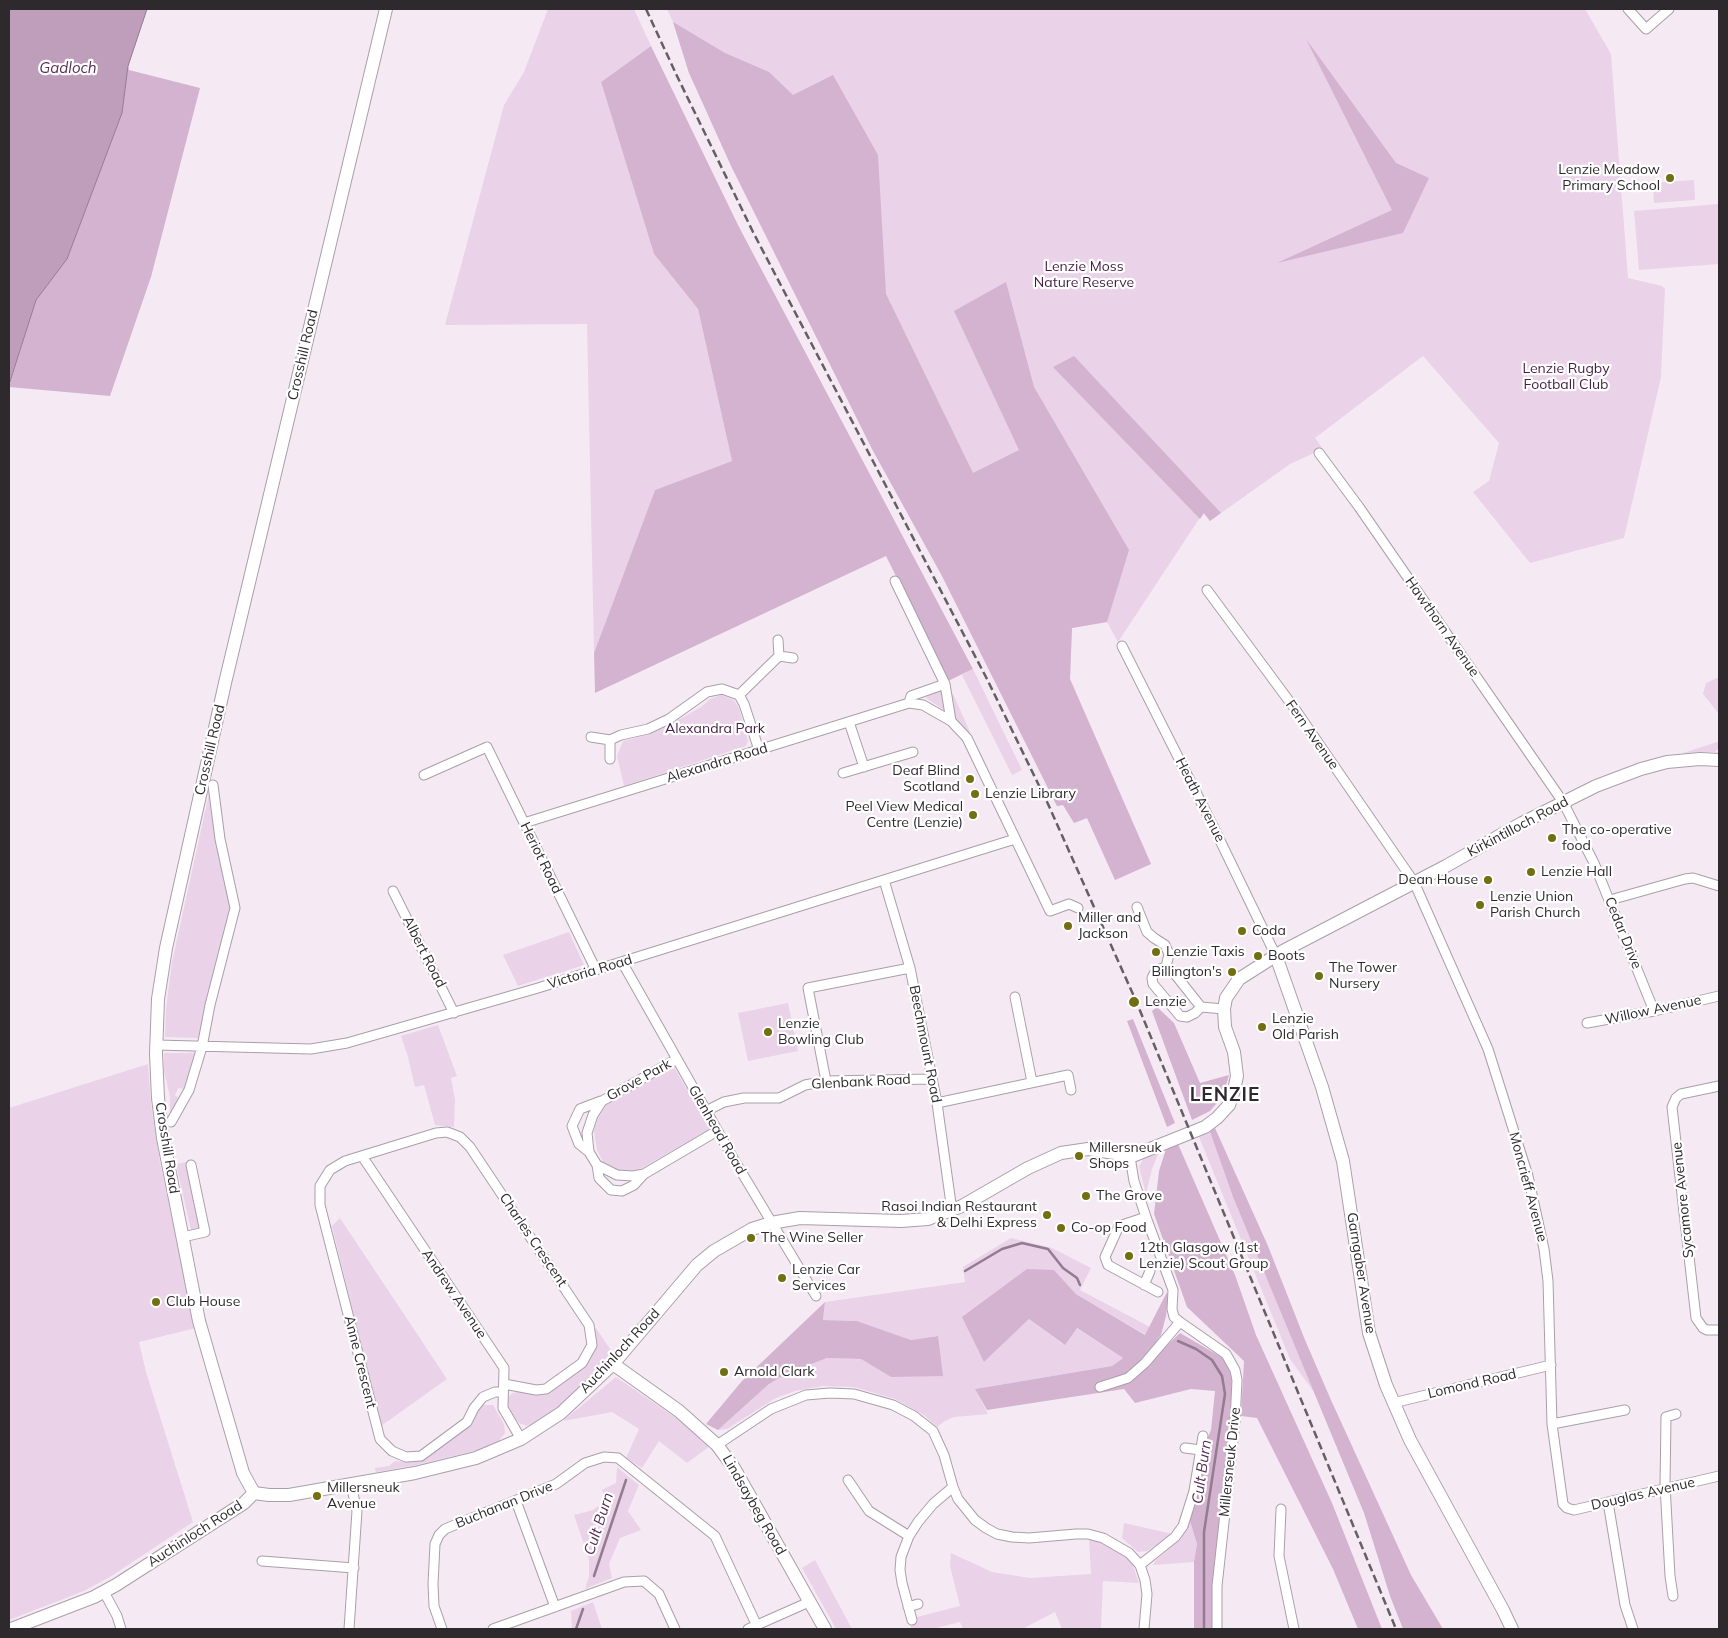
<!DOCTYPE html>
<style>
body{margin:0}
#map{position:relative;width:1728px;height:1638px;overflow:hidden;background:#f5eaf4;font-family:Mulish,sans-serif}
canvas{display:block}
.frame{position:absolute;inset:0;border:10px solid #2e292d;pointer-events:none}
</style>
<div id="map">
<canvas width="1728" height="1638"></canvas>
<div class="frame"></div>
</div>
<script>
const g = document.querySelector('canvas').getContext('2d');
g.lineJoin = 'round';
function paint(path, color) {
  g.fillStyle = color;
  g.fill(path, 'evenodd');
}
function poly(rows) {
  const path = new Path2D();
  for (const r of rows) {
    path.moveTo(r[0], r[1]);
    for (let i = 2; i < r.length; i += 2) path.lineTo(r[i], r[i + 1]);
  }
  return path;
}
function trace(path, color, width, dash) {
  g.strokeStyle = color;
  g.lineWidth = width;
  g.lineCap = dash ? 'butt' : 'round';
  g.setLineDash(dash || []);
  g.stroke(path);
}
function write(font, color, halo, rows, align = 'center') {
  g.font = font + ' Mulish,sans-serif';
  g.lineWidth = 4.5;
  g.setLineDash([]);
  g.textBaseline = 'middle';
  g.strokeStyle = halo;
  g.fillStyle = color;
  for (const [text, x, y, turn = 0] of rows) {
    g.save();
    g.translate(x, y);
    g.rotate((+turn || 0) * Math.PI / 180);
    g.textAlign = isNaN(turn) ? turn : align;
    if (halo) g.strokeText(text, 0, 0);
    g.fillText(text, 0, 0);
    g.restore();
  }
}
const green = poly([
 [548,9,634,9,651,46,601,82,654,254,698,309,732,461,655,490,594,653,587,324,445,325,504,105,524,72],
 [667,9,1585,9,1611,54,1628,278,1662,286,1665,289,1661,377,1624,538,1530,563,1473,492,1489,481,1499,443,1423,356,1315,438,1323,449,1290,464,1210,521,1203,513,1118,642,1107,622,1072,628,1070,679,1151,864,1115,880,1087,818,1074,823,1063,805,1057,806,942,576,872,449,689,73,673,22],
 [1694,180,1695,200,1654,203,1653,183],
 [1719,204,1719,264,1639,270,1634,211],
 [973,669,1022,770,1012,775,962,675],
 [1719,677,1719,714,1703,694,1706,683],
 [944,689,947,712,926,698,926,694],
 [953,694,970,732,969,733,955,719,950,696],
 [721,695,734,700,739,708,748,741,746,746,624,786,617,756,623,741,651,734,673,723,701,707,710,699],
 [1717,742,1719,743,1719,748,1715,752,1683,753],
 [210,789,232,908,198,1038,165,1037,166,1008,172,962],
 [569,932,584,965,518,986,503,955],
 [788,1003,798,1051,748,1061,738,1013],
 [438,1025,457,1076,451,1078,455,1100,454,1127,435,1125,424,1085,415,1087,408,1057,401,1036],
 [164,1053,195,1053,185,1089,178,1088,175,1095,180,1099,170,1116,170,1097,164,1071],
 [148,1064,151,1104,160,1163,196,1328,139,1342,146,1372,193,1522,110,1577,84,1591,9,1620,9,1108],
 [674,1067,710,1129,642,1168,634,1171,618,1170,604,1164,597,1150,594,1131,598,1118,607,1104],
 [1210,1132,1233,1197,1314,1392,1290,1359,1199,1137],
 [1159,1152,1152,1169,1146,1194,1139,1167,1143,1159],
 [187,1162,201,1228,191,1230,176,1164],
 [340,1218,447,1379,381,1426,332,1226],
 [1011,1238,1052,1248,1091,1268,1080,1290,1150,1327,1146,1335,1076,1294,1054,1270,984,1362,1029,1319,1064,1345,1076,1328,1123,1358,1112,1366,975,1389,988,1414,954,1417,945,1421,937,1427,924,1415,895,1399,854,1387,823,1386,795,1391,776,1398,727,1429,718,1430,769,1384,786,1374,827,1358,861,1359,891,1377,937,1336,911,1340,857,1321,823,1320,825,1302,965,1282,963,1267],
 [596,1328,612,1352,565,1402,535,1424,527,1426,519,1423,508,1408,506,1401,511,1394,519,1391,536,1393,585,1364,594,1330],
 [616,1377,688,1426,710,1446,687,1463,659,1441,642,1468,626,1458,639,1429,612,1412,563,1421],
 [481,1405,493,1405,504,1424,505,1433,498,1442,486,1448,416,1465,376,1472,375,1468,389,1466,395,1461,406,1462,425,1458],
 [617,1467,639,1485,628,1511,641,1530,620,1538,609,1564,612,1578,585,1589,589,1576,589,1559,574,1515,593,1510,607,1500,602,1490,616,1483],
 [1190,1521,1197,1544,1194,1562,1153,1565,1156,1560,1180,1540],
 [1124,1523,1173,1534,1147,1551,1138,1552,1122,1538],
 [1089,1539,1113,1546,1132,1563,1139,1583,1103,1581,1101,1629,1062,1629,1055,1612,1022,1629,963,1629,960,1622,932,1629,911,1629,910,1624,918,1622,917,1617,960,1606,950,1566,951,1553,992,1572,1030,1578,1091,1574],
 [815,1560,852,1629,836,1629,802,1568],
 [593,1602,602,1629,572,1629,571,1611]
]);
const forest = poly([
 [673,22,725,53,769,72,793,95,833,75,878,155,886,294,973,473,1019,450,954,311,1006,282,1034,387,1129,550,1107,622,1072,628,1070,679,1151,864,1115,880,1087,818,1074,823,1063,805,1057,806,942,576,872,449,731,166,689,73],
 [1306,39,1396,163,1429,178,1403,233,1277,263,1392,210],
 [651,46,739,227,973,669,948,681,886,556,595,693,594,653,655,490,732,461,698,309,654,254,601,82],
 [128,66,129,70,200,88,151,277,110,396,9,387,36,300,67,259,122,113],
 [1074,356,1221,513,1210,521,1204,513,1200,519,1053,367],
 [1157,1007,1174,1023,1200,1083,1229,1075,1223,1096,1210,1111,1192,1120,1152,1011],
 [1133,1019,1175,1123,1167,1127,1127,1021],
 [1215,1128,1268,1246,1305,1340,1331,1400,1411,1575,1443,1629,1403,1629,1390,1596,1364,1513,1233,1197,1210,1132],
 [1178,1144,1235,1275,1256,1335,1332,1503,1382,1629,1358,1629,1333,1569,1257,1418,1241,1416,1244,1361,1187,1307,1154,1214,1159,1171,1166,1149],
 [1027,1269,1054,1270,1076,1294,1145,1335,1167,1292,1168,1299,1166,1316,1161,1335,1156,1342,1163,1349,1180,1333,1223,1358,1232,1376,1230,1421,1213,1586,1213,1629,1194,1629,1194,1562,1197,1544,1190,1521,1199,1490,1208,1437,1211,1430,1215,1391,1191,1389,1135,1403,1124,1389,987,1410,975,1389,1112,1366,1123,1358,1077,1328,1065,1345,1029,1319,984,1362,962,1317],
 [825,1302,823,1320,857,1321,911,1340,938,1336,943,1376,891,1377,861,1359,827,1358,786,1374,769,1384,718,1430,706,1424,742,1381]
]);
const water = poly([
 [9,9,147,9,128,66,122,113,67,259,36,300,9,385,9,9]
]);
const stream = poly([
 [965,1271,1002,1249,1022,1243,1048,1249,1063,1268,1077,1278,1080,1285],
 [1178,1341,1196,1349,1212,1360,1222,1376,1225,1394,1204,1532,1204,1629],
 [594,1576,626,1480],
 [576,1629,583,1609]
]);
const street = poly([
 [1628,9,1646,29,1669,9],
 [1319,453,1359,507,1563,802,1594,863,1654,1011],
 [895,581,945,684,951,721,967,738,1050,911,1069,904,1078,908],
 [1207,590,1295,709,1414,882,1488,1049,1528,1176,1544,1249,1548,1281,1552,1424,1563,1504,1567,1508,1574,1510,1719,1476],
 [778,640,779,656,793,658],
 [1122,646,1214,828,1276,956],
 [739,695,779,656],
 [909,703,923,705,951,721],
 [849,722,864,767],
 [591,737,610,740,610,759],
 [610,740,621,735,648,729,669,719,707,692,722,689,739,695,744,704,759,750],
 [843,773,913,752],
 [424,775,487,747,596,970],
 [524,823,909,703,911,696,945,684],
 [884,880,910,968,937,1103,952,1211],
 [393,891,454,1013],
 [1610,900,1685,879,1693,878,1719,886],
 [1137,907,1147,932,1154,938,1165,945,1169,954,1166,967],
 [622,962,733,1158,816,1296],
 [1015,997,1032,1082],
 [1201,1007,1195,1013,1187,1017,1180,1016,1153,984,1152,978,1154,974,1160,969,1166,967,1170,968,1201,1007,1224,1009],
 [1587,1023,1654,1011,1719,996],
 [156,1045,311,1049,347,1043,538,988,1015,839],
 [677,1059,602,1101,593,1115,587,1133,589,1152,597,1165,617,1175,633,1176,644,1174,717,1131],
 [826,1081,808,988,910,968],
 [1719,1086,1681,1094,1676,1098,1672,1107,1696,1318,1703,1328,1707,1330,1719,1330],
 [937,1103,1068,1075,1071,1090],
 [706,1111,724,1102,744,1098,779,1098,805,1085,826,1081,932,1079],
 [171,1122,189,1090,202,1047,210,1005,235,908,220,839,213,785],
 [589,1152,579,1144,572,1126,580,1109,601,1101],
 [362,1156,504,1368,503,1408,521,1439],
 [597,1165,599,1178,611,1190,622,1191,634,1185,644,1174],
 [1146,1217,1119,1226,1105,1257,1108,1265,1158,1292],
 [183,1237,205,1232,191,1165],
 [1144,1285,1150,1271],
 [1180,1322,1226,1354,1235,1370,1237,1380,1235,1422,1217,1586,1217,1629],
 [1100,1387,1128,1378,1145,1363,1180,1322,1174,1317,1172,1309,1173,1290,1146,1217,1134,1181,1130,1157],
 [503,1392,495,1392,483,1397,474,1408,467,1422,421,1456,406,1457,392,1451,380,1439,320,1205,320,1186,330,1170,345,1161,436,1133,447,1132,460,1137,470,1147,589,1325,592,1345,582,1363,546,1389,536,1390,504,1384],
 [1393,1403,1551,1365],
 [1552,1424,1625,1410],
 [717,1445,771,1409,806,1395,830,1393,854,1394,893,1405,914,1416,933,1431,944,1455,953,1487,958,1499,975,1520,986,1528,997,1534,1012,1537,1029,1538,1076,1534,1088,1534,1103,1538,1129,1553,1140,1565,1145,1580,1147,1594,1144,1629],
 [1185,1448,1201,1450],
 [848,1480,869,1511,909,1536],
 [516,1501,555,1607],
 [1608,1502,1625,1605,1633,1629],
 [1281,1509,1279,1556,1294,1629],
 [262,1561,354,1568],
 [1140,1565,1175,1537,1183,1526,1194,1491,1203,1436],
 [104,1592,117,1616,121,1629],
 [1673,1596,1670,1576,1665,1485,1666,1417,1676,1414],
 [908,1607,918,1604],
 [912,1620,902,1583,900,1570,901,1557,909,1536,918,1522,933,1504,953,1487],
 [349,1629,357,1511,351,1485],
 [442,1629,434,1606,433,1584,435,1544,439,1535,445,1529,556,1484,585,1463,604,1457,618,1458,715,1536,757,1626],
 [493,1629,624,1582,644,1581,659,1594,675,1629],
 [748,1629,809,1602]
]);
const secondary = poly([
 [1276,956,1322,1087,1343,1161,1369,1333,1386,1385,1410,1440,1503,1610,1512,1629],
 [613,1364,679,1411,717,1445,734,1468,825,1629],
 [254,1493,243,1473,199,1321,163,1138,158,1098,156,1054,158,999,166,948,225,683,386,9],
 [11,1629,94,1597,116,1585,244,1503,254,1493,269,1495,289,1495,415,1473,476,1458,521,1439,561,1413,613,1364,697,1265,714,1251,752,1229,771,1223,800,1218,901,1221,928,1219,962,1206,1028,1168,1061,1153,1088,1149,1122,1154,1130,1157,1205,1127,1217,1118,1229,1105,1234,1090,1237,1076,1234,1052,1225,1027,1224,1009,1226,998,1239,979,1283,951,1446,866,1522,823,1596,786,1641,769,1667,762,1700,759,1719,760]
]);
const rail = poly([
 [646,9,677,76,753,232,987,679,1048,804,1136,1001,1396,1629]
]);
const markers = [
 [1670,178,5,"#716f10"],
 [970,779,5,"#716f10"],
 [975,794,5,"#716f10"],
 [973,815,5,"#716f10"],
 [1552,838,5,"#716f10"],
 [1531,872,5,"#716f10"],
 [1488,880,5,"#716f10"],
 [1480,905,5,"#716f10"],
 [1068,926,5,"#716f10"],
 [1242,931,5,"#716f10"],
 [1156,952,5,"#716f10"],
 [1258,956,5,"#716f10"],
 [1232,972,5,"#716f10"],
 [1319,976,5,"#716f10"],
 [1134,1002,6,"#716f10"],
 [1262,1027,5,"#716f10"],
 [768,1032,5,"#716f10"],
 [1079,1156,5,"#716f10"],
 [1086,1196,5,"#716f10"],
 [1047,1215,5,"#716f10"],
 [1061,1228,5,"#716f10"],
 [751,1238,5,"#716f10"],
 [1129,1256,5,"#716f10"],
 [782,1278,5,"#716f10"],
 [156,1302,5,"#716f10"],
 [724,1372,5,"#716f10"],
 [317,1496,5,"#716f10"]
];
const poiNames = [
 ["Lenzie Meadow",1660,170,"right"],
 ["Primary School",1660,186,"right"],
 ["Deaf Blind",960,771,"right"],
 ["Scotland",960,787,"right"],
 ["Lenzie Library",985,794],
 ["Peel View Medical",963,807,"right"],
 ["Centre (Lenzie)",963,823,"right"],
 ["The co-operative",1562,830],
 ["food",1562,846],
 ["Lenzie Hall",1541,872],
 ["Dean House",1478,880,"right"],
 ["Lenzie Union",1490,897],
 ["Parish Church",1490,913],
 ["Miller and",1078,918],
 ["Jackson",1078,934],
 ["Coda",1252,931],
 ["Lenzie Taxis",1166,952],
 ["Boots",1268,956],
 ["The Tower",1329,968],
 ["Nursery",1329,984],
 ["Billington's",1222,972,"right"],
 ["Lenzie",1145,1002],
 ["Lenzie",1272,1019],
 ["Old Parish",1272,1035],
 ["Lenzie",778,1024],
 ["Bowling Club",778,1040],
 ["Millersneuk",1089,1148],
 ["Shops",1089,1164],
 ["The Grove",1096,1196],
 ["Rasoi Indian Restaurant",1037,1207,"right"],
 ["& Delhi Express",1037,1223,"right"],
 ["Co-op Food",1071,1228],
 ["The Wine Seller",761,1238],
 ["12th Glasgow (1st",1139,1248],
 ["Lenzie) Scout Group",1139,1264],
 ["Lenzie Car",792,1270],
 ["Services",792,1286],
 ["Club House",166,1302],
 ["Arnold Clark",734,1372],
 ["Millersneuk",327,1488],
 ["Avenue",327,1504]
];
const parkNames = [
 ["Lenzie Moss",1084,267],
 ["Nature Reserve",1084,283],
 ["Lenzie Rugby",1566,369],
 ["Football Club",1566,385],
 ["Alexandra Park",715,729]
];
const streetNames = [
 ["Crosshill Road",303,355,-77],
 ["Hawthorn Avenue",1442,627,55],
 ["Fern Avenue",1312,735,55],
 ["Crosshill Road",210,750,-77],
 ["Alexandra Road",717,763,-17],
 ["Heath Avenue",1200,800,63],
 ["Kirkintilloch Road",1518,827,-28],
 ["Heriot Road",541,858,64],
 ["Cedar Drive",1623,933,68],
 ["Albert Road",424,952,63],
 ["Victoria Road",590,972,-17],
 ["Willow Avenue",1653,1010,-12],
 ["Beechmount Road",925,1044,79],
 ["Grove Park",639,1080,-29],
 ["Glenbank Road",861,1082,-3],
 ["Glenhead Road",717,1130,60],
 ["Crosshill Road",167,1148,81],
 ["Moncrieff Avenue",1528,1187,75],
 ["Sycamore Avenue",1683,1200,-96],
 ["Charles Crescent",533,1240,56],
 ["Garngaber Avenue",1361,1273,81],
 ["Andrew Avenue",454,1294,56],
 ["Auchinloch Road",620,1351,-47],
 ["Anne Crescent",360,1362,76],
 ["Lomond Road",1472,1384,-13],
 ["Millersneuk Drive",1230,1462,-84],
 ["Douglas Avenue",1643,1494,-13],
 ["Buchanan Drive",504,1505,-22],
 ["Lindsaybeg Road",754,1505,60],
 ["Auchinloch Road",195,1534,-33]
];
const waterNames = [
 ["Gadloch",68,68],
 ["Cult Burn",1202,1472,-82],
 ["Cult Burn",599,1524,-72]
];
const districtNames = [
 ["LENZIE",1225,1095]
];
paint(green, '#ead2e8');
paint(forest, '#d4b3d0');
paint(water, '#be9ebb');
trace(water, '#937b90', 1);
trace(stream, '#937b90', 2.5);
trace(street, '#aa9fa9', 11);
trace(secondary, '#aa9fa9', 14);
trace(street, '#fff', 9);
trace(secondary, '#fff', 12);
trace(rail, '#655e64', 2.5, [8, 4]);
for (const [x, y, r, color] of markers) {
  const dot = new Path2D();
  dot.arc(x, y, r, 0, 2 * Math.PI);
  g.fillStyle = color;
  g.fill(dot);
  trace(dot, '#fff', 2);
}
write('14px', '#2e292d', '#fff', poiNames, 'left');
write('14px', '#451c43', '#fff', parkNames);
write('14px', '#2e292d', '#fff', streetNames);
write('italic 15px', '#582e56', '#fff', waterNames);
g.letterSpacing = '1px';
write('bold 19px', '#2e292d', '#fff', districtNames);
g.letterSpacing = '0px';
</script>
